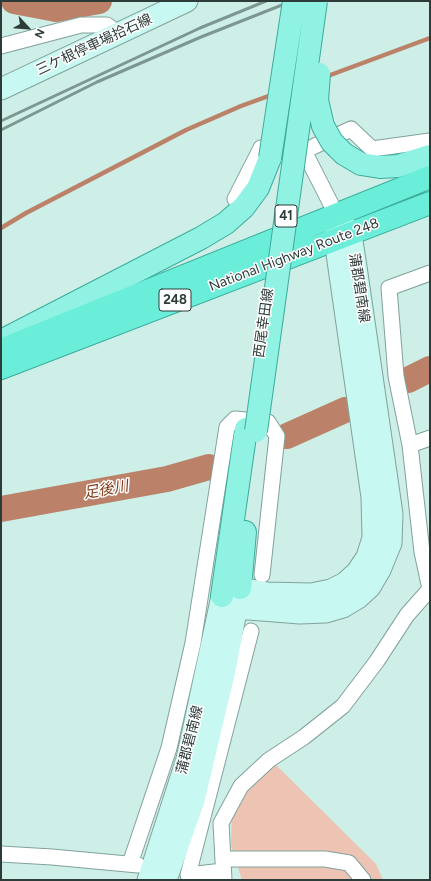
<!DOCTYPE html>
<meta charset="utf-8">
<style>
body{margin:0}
#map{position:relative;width:431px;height:881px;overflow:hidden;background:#cdefe7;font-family:Figtree,sans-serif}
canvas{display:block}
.frame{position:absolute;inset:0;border:2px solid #2e3c39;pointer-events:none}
.north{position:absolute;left:8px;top:8px;width:40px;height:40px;-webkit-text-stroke:3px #fff;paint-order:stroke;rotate:116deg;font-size:11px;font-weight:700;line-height:16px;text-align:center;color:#2e3c39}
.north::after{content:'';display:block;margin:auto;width:14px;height:18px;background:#2e3c39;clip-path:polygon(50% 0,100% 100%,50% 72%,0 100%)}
</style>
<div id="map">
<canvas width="431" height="881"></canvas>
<div class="frame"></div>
<div class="north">N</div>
</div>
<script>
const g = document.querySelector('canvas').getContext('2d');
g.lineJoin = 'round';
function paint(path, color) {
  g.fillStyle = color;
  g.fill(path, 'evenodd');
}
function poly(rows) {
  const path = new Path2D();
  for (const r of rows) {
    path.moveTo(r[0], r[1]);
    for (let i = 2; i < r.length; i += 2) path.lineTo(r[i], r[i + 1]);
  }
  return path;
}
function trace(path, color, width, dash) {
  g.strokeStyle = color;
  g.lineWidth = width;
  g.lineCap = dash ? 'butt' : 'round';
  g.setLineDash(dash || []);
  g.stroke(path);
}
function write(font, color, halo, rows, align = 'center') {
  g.font = font + ' Figtree,"Noto Sans JP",sans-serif';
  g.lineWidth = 3;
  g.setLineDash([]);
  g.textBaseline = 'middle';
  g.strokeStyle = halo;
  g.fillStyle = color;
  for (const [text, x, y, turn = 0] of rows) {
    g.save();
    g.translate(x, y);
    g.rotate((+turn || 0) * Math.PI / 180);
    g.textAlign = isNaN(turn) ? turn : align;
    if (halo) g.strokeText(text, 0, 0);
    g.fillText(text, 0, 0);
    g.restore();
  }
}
const green = poly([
 [275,764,376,864,383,880,242,880,231,846,232,798]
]);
const stream = poly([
 [325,77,430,38],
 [1,228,26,213,186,130,241,106,274,94]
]);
const river = poly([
 [14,1,56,9,99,1],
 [408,380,430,369],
 [287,436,345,410],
 [1,509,167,479,209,467]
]);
const minor = poly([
 [1,46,81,25,107,25,118,33],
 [285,100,304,151,336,214],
 [235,199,261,148,304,151,351,129,372,149,430,141],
 [410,445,430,438],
 [1,854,52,857,138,865],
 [223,859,325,859,349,863,363,880],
 [130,864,169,748,193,643,227,427,235,419,268,422,277,436,262,575],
 [223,871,188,875,251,631],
 [224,880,221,823,241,786,269,760,304,737,343,706,377,661,407,615,430,589,422,552,410,445,396,376,389,288,430,273]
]);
const secondary = poly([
 [1,89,187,1],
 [224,595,240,588,268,593,311,594,331,590,345,583,357,572,367,557,373,538,372,497,335,240,336,223],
 [222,596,236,608,300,613,326,612,343,607,358,598,370,587,380,570,391,543,392,514,355,260,351,235,340,219],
 [148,880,187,759,222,596],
 [166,880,194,800,225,670,239,595]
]);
const primary = poly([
 [338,148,344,154,361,164,380,167,398,166,430,156],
 [1,341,201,238,226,223,244,207,258,188,270,158],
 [240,588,245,532],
 [222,596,246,429]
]);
const trunk = poly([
 [1,350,430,177],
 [1,368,430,203]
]);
const rail = poly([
 [1,121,200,28,266,1],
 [1,130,97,82,201,37,292,1]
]);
const primaryBridge = poly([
 [319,74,317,100,323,126,332,142,338,148],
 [270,158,294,1],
 [256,431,316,1]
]);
const shields = [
 [286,216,22],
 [175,300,32]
];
const shieldNames = [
 ["41",286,216],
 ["248",175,300]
];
const streetNames = [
 ["三ケ根停車場拾石線",94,45,-25],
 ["National Highway Route 248",294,255,-21],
 ["蒲郡碧南線",359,288,81],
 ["西尾幸田線",264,323,-82],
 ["蒲郡碧南線",190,740,-76]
];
const waterNames = [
 ["足後川",106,490,-10]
];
paint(green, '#edc4b3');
trace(stream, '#bb8269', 4.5);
trace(river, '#bb8269', 26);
trace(minor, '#82a29c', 17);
trace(secondary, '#82a29c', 23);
trace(primary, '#3cac9c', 24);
trace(trunk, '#3cac9c', 24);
trace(minor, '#fff', 15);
trace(secondary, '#c7f8f1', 21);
trace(primary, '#8ff2e3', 22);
trace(trunk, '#6aeeda', 22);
trace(rail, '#7e9691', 3);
trace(primaryBridge, '#3cac9c', 24, []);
trace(primaryBridge, '#8ff2e3', 22);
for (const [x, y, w] of shields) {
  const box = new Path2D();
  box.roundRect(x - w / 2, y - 11, w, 22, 3);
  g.fillStyle = '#fff';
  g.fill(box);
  trace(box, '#2e3c39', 1);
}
write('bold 13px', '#2e3c39', null, shieldNames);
write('14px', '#2e3c39', '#fff', streetNames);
write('italic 15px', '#813915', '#fff', waterNames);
</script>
